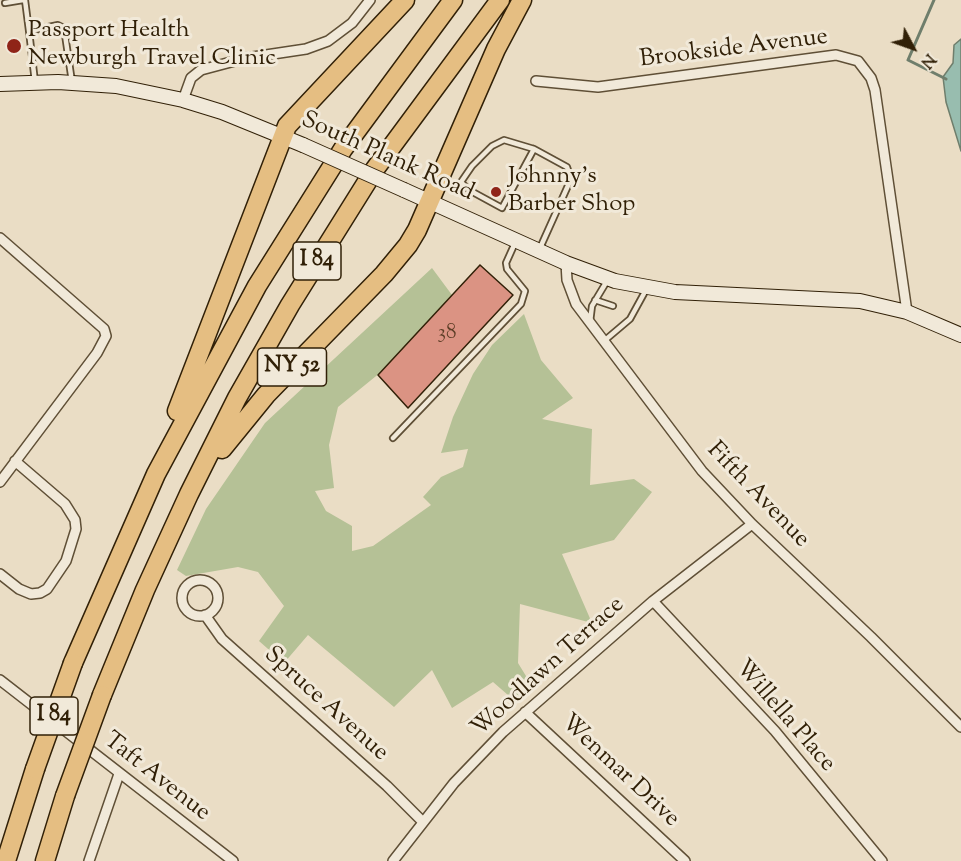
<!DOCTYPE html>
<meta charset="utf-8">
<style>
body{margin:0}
#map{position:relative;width:961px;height:861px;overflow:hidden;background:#eaddc5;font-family:"Sorts Mill Goudy",serif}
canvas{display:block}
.north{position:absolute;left:883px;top:18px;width:60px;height:60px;-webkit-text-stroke:4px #f1e9d9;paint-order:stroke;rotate:131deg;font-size:16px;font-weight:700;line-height:24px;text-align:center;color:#312007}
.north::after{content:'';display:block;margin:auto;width:21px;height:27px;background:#312007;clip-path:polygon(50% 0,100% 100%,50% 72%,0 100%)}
</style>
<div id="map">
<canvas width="961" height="861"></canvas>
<div class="north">N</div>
</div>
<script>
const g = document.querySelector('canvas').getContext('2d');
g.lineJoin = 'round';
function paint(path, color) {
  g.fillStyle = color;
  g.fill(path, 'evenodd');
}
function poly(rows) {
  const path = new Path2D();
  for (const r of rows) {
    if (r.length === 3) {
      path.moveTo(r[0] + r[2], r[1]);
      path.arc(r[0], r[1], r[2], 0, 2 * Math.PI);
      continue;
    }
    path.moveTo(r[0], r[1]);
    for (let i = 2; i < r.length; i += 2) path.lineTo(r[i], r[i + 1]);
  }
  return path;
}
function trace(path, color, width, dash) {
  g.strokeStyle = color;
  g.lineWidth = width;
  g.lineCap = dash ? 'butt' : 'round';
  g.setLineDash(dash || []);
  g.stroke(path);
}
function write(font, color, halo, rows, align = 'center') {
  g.font = font + ' "Sorts Mill Goudy",serif';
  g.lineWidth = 6;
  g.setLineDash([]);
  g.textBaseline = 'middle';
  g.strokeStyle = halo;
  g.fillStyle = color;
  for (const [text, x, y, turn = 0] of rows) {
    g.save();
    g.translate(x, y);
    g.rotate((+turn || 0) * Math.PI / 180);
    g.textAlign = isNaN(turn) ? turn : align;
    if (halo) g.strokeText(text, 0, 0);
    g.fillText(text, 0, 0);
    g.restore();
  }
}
const green = poly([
 [432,268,452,295,381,372,338,407,329,445,334,488,315,491,326,511,352,526,352,551,373,546,431,505,423,497,441,477,463,467,468,449,441,453,453,417,473,374,492,345,524,314,541,360,573,398,542,419,592,429,590,485,634,479,652,492,614,540,562,554,592,623,520,604,518,663,534,689,516,702,493,682,452,708,432,670,394,707,308,635,284,663,259,641,284,606,258,572,238,567,186,576,177,570,206,509,265,423]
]);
const water = poly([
 [961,39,961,151,946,102,943,77,953,63,954,45,961,39]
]);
const stream = poly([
 [934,0,908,60,946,79]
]);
const building = poly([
 [480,265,513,295,408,408,378,375,480,265]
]);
const lane = poly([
 [25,0,29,31],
 [5,3,23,0],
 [35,82,29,31,58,25,64,28,72,82],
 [534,149,504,140,492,146,472,166,461,182,469,190,502,208,534,149,567,167,571,179,540,248],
 [595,300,613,306],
 [590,322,592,306,607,281],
 [604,341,630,319,647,288],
 [393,438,521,304,525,291,507,269,506,263,515,243]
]);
const street = poly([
 [536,81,598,87,836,55,858,61,871,78,875,90,907,312],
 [183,100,191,78,201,70,246,58,306,49,328,41,352,23,370,0],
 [0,238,104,329,106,336,97,353,0,482],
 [566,263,567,280,576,304,702,471,752,524,871,637,961,727],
 [0,574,19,589,31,594,40,593,47,589,66,561,76,529,75,520,65,504,15,461],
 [200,598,18],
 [653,601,775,731,882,861],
 [205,615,222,639,387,786,422,821],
 [0,680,233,861],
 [525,712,685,861],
 [89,861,119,774],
 [393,861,454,783,503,732,653,601,752,524]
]);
const secondary = poly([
 [0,84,58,82,116,86,183,100,222,112,303,145],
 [404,190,566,263,615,281,675,292,860,301,907,312,961,335]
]);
const highway = poly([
 [177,411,287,126,405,0],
 [222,449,266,395,384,274,408,245,417,230,496,49,522,0],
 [73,663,156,474,257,286,343,149,453,0],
 [102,695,145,590,189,494,237,398,290,305,375,169,500,0],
 [6,861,35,769],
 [45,861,65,796]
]);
const secondaryBridge = poly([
 [303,145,404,190]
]);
const highwayBridge = poly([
 [35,769,73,663],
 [65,796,102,695]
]);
const markers = [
 [14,46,8,"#8f2418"],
 [496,192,6,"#8f2418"]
];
const numberNames = [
 ["38",447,334]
];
const shields = [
 [317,261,48],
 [292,367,69],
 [54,716,48]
];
const shieldNames = [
 ["I 84",317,261],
 ["NY 52",292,367],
 ["I 84",54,716]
];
const poiNames = [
 ["Passport Health",28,32],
 ["Newburgh Travel Clinic",28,60],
 ["Johnny’s",508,178],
 ["Barber Shop",508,206]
];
const streetNames = [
 ["Brookside Avenue",734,50,-7],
 ["South Plank Road",387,158,24],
 ["Fifth Avenue",757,496,46],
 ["Woodlawn Terrace",549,668,-42],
 ["Spruce Avenue",325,705,42],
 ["Willella Place",784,717,49],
 ["Wenmar Drive",619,772,43],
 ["Taft Avenue",156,778,38]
];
paint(green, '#b5c196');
paint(water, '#98bdaf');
trace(water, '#6f7e6c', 1.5);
trace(stream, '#6f7e6c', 3);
paint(building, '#db9383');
trace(building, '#312007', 1.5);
trace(lane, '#5f4f36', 8);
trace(street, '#5f4f36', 12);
trace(secondary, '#312007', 16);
trace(highway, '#312007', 21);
trace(lane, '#f1e9d9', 4.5);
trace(street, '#f1e9d9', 9);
trace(secondary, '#f1e9d9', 14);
trace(highway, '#e5be82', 18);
trace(secondaryBridge, '#312007', 16, []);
trace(highwayBridge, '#312007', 21, []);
trace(secondaryBridge, '#f1e9d9', 14);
trace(highwayBridge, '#e5be82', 18);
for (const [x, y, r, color] of markers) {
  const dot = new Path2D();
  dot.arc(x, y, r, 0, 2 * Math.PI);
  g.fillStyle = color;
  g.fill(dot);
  trace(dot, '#f1e9d9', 2);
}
write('21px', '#5c3d26', null, numberNames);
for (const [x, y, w] of shields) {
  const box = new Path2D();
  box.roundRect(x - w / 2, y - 19, w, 38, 4.5);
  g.fillStyle = '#f1e9d9';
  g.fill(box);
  trace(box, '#312007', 1.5);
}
write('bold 22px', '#312007', null, shieldNames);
write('24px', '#312007', '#f1e9d9', poiNames, 'left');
write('24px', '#312007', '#f1e9d9', streetNames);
</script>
